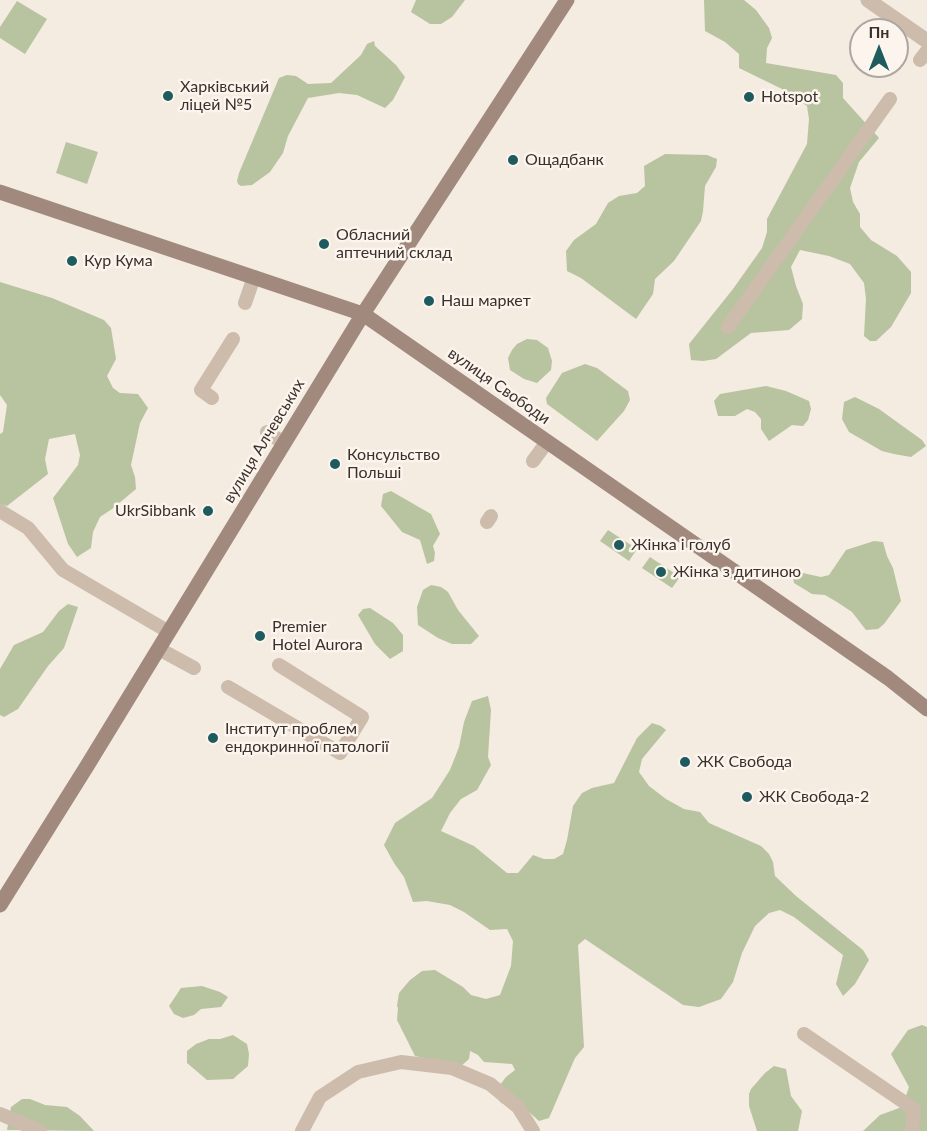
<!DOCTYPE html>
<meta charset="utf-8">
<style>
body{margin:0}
#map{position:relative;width:927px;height:1131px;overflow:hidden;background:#f4ebe1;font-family:Lato,sans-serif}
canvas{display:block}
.north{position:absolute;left:849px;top:18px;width:60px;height:60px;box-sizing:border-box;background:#fbf5ee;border:2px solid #aea6a0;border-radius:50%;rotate:0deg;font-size:16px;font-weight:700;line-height:24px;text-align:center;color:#3b302b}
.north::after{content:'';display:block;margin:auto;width:21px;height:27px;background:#1f5a5e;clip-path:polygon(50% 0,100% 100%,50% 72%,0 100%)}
</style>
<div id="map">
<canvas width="927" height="1131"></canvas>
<div class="north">Пн</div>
</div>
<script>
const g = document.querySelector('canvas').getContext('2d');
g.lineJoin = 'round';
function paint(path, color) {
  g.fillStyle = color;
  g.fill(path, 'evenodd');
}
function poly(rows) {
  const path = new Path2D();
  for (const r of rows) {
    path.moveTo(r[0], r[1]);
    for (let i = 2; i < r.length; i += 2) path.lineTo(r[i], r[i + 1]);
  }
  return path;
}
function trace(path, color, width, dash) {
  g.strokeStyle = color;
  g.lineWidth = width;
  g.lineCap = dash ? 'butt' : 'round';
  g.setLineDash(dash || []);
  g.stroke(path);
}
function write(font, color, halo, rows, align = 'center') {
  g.font = font + ' Lato,sans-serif';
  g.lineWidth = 5;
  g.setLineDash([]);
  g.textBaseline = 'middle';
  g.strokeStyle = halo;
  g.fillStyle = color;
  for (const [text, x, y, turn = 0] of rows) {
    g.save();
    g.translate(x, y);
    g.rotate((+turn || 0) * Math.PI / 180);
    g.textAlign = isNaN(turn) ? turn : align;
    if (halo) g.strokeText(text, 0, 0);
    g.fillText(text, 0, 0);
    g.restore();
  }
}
const green = poly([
 [416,0,465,0,452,17,441,24,430,24,411,12],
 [704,0,744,0,756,10,769,28,772,38,767,48,766,63,836,75,843,83,843,98,879,138,859,162,850,188,853,202,860,214,860,227,871,240,897,256,911,272,911,293,891,327,876,341,870,341,864,336,866,299,864,283,850,264,829,256,800,250,791,267,796,286,803,304,802,319,789,330,751,333,716,359,703,361,691,360,689,344,733,289,762,248,767,232,767,219,807,144,809,119,807,106,782,89,739,68,739,54,725,42,705,31],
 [17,1,47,19,25,54,0,38,0,27],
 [374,41,375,46,396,65,405,77,393,100,385,108,357,95,339,93,308,98,288,136,283,153,270,172,252,185,241,186,238,184,237,181,239,173,279,78,287,75,296,76,308,84,331,83,361,55,367,44],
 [66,142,98,152,87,184,56,173],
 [665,154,707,155,717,159,716,167,705,186,703,211,701,221,674,261,655,279,653,294,636,319,581,278,567,271,566,251,574,240,596,224,608,203,619,196,637,193,645,186,644,166],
 [0,282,52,298,104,320,111,328,116,359,107,376,113,388,120,393,138,394,148,408,140,423,131,465,135,477,136,489,112,509,100,517,93,532,91,548,77,557,68,544,53,498,78,465,80,455,75,434,49,439,45,459,48,474,7,506,0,504,0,434,3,432,7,405,0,395],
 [527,339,537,340,548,348,552,361,551,370,537,383,524,379,510,370,508,358,512,350,517,344],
 [585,364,597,368,628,391,630,400,624,411,597,441,547,404,546,398,562,373],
 [766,386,786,391,809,401,811,409,808,420,803,426,792,425,769,441,761,429,761,419,755,412,747,409,735,416,718,416,714,401,720,394],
 [855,397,879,409,922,440,926,446,911,457,894,454,882,451,849,432,842,419,844,402],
 [391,491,431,514,440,534,433,546,435,553,434,561,427,564,420,540,402,532,381,506,383,494],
 [608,530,637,549,629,561,600,541],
 [874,541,883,542,887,556,893,568,901,601,884,624,878,629,866,630,852,612,837,602,825,595,812,594,794,583,793,577,798,572,821,577,829,575,846,550],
 [650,557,680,577,672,588,642,568],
 [431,585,441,587,448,592,458,610,479,636,471,644,452,644,438,638,418,625,417,607,423,590],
 [68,604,78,607,64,648,48,666,18,709,4,717,0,715,0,669,14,645,43,632,59,611],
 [370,608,393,623,403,635,403,651,390,659,375,644,358,615,363,609],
 [488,696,491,710,488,757,491,765,477,790,461,799,450,813,441,831,474,846,507,873,518,873,533,855,544,859,554,859,563,854,567,840,573,806,582,793,592,788,614,783,637,738,652,723,661,726,666,730,642,759,639,772,649,786,666,799,684,809,700,812,709,823,761,846,769,854,773,862,775,876,796,896,863,950,869,960,855,984,843,996,836,984,843,955,794,917,780,910,769,913,755,926,742,953,733,982,721,999,699,1007,683,1005,585,939,578,945,584,1047,575,1058,549,1118,539,1121,529,1112,501,1103,494,1093,506,1077,515,1070,512,1064,484,1062,478,1055,470,1051,469,1059,461,1066,415,1056,397,1020,398,1008,397,1006,399,993,410,980,422,971,435,970,463,987,471,995,486,999,500,995,511,966,513,941,507,929,490,930,464,912,450,905,427,901,413,902,404,877,394,863,384,845,395,823,432,798,450,770,459,747,464,722,472,701],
 [202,986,220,992,228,997,221,1007,201,1009,194,1015,183,1018,174,1014,169,1006,181,988],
 [922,1025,927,1027,927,1131,863,1131,880,1115,902,1107,909,1087,891,1054,908,1030],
 [233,1035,247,1044,249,1054,248,1066,233,1079,207,1080,187,1063,187,1051,196,1044,209,1039,220,1039],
 [774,1066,786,1069,791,1096,802,1111,798,1131,757,1131,749,1106,749,1094,751,1089,765,1073],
 [22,1099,30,1099,45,1105,67,1107,80,1116,94,1131,7,1130,11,1107]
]);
const lane = poly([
 [920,60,927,51],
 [245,303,254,277],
 [728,327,890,99],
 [212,398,201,390,233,339],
 [267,432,284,443],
 [533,461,547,442],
 [0,511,28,528,63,570,169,632],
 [487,522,491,516],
 [159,649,194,668],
 [228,687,340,753,362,717,279,665],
 [804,1034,914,1109,912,1131],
 [0,1114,40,1131],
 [302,1131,320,1097,358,1072,401,1062,452,1068,490,1084,518,1107,533,1131]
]);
const street = poly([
 [868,0,927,41]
]);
const secondary = poly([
 [0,192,363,314,888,678,927,709],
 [0,905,87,766,363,314,567,0]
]);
const markers = [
 [168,96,6,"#1f5a5e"],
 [749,97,6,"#1f5a5e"],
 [513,160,6,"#1f5a5e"],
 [324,244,6,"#1f5a5e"],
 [72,261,6,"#1f5a5e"],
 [429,301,6,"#1f5a5e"],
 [335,464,6,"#1f5a5e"],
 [208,511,6,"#1f5a5e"],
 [619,545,6,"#1f5a5e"],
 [661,572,6,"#1f5a5e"],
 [260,636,6,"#1f5a5e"],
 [213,738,6,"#1f5a5e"],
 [685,762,6,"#1f5a5e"],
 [747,797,6,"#1f5a5e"]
];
const poiNames = [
 ["Харківський",180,87],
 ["ліцей №5",180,105],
 ["Hotspot",761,97],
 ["Ощадбанк",525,160],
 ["Обласний",336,235],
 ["аптечний склад",336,253],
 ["Кур Кума",84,261],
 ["Наш маркет",441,301],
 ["Консульство",347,455],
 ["Польші",347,473],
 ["UkrSibbank",196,511,"right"],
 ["Жінка і голуб",631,545],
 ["Жінка з дитиною",673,572],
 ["Premier",272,627],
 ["Hotel Aurora",272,645],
 ["Інститут проблем",225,729],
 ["ендокринної патології",225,747],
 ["ЖК Свобода",697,762],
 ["ЖК Свобода-2",759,797]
];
const streetNames = [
 ["вулиця Свободи",499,386,35],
 ["вулиця Алчевських",264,441,-59]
];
paint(green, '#b8c4a0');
trace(lane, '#cdbbac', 14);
trace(street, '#cdbbac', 15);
trace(secondary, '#a18a7d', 15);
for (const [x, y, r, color] of markers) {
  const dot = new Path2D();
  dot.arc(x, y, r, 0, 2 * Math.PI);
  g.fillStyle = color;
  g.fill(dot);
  trace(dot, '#fbf5ee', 2);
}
write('16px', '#3b302b', '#fbf5ee', poiNames, 'left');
write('16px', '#3b302b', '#fbf5ee', streetNames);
</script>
